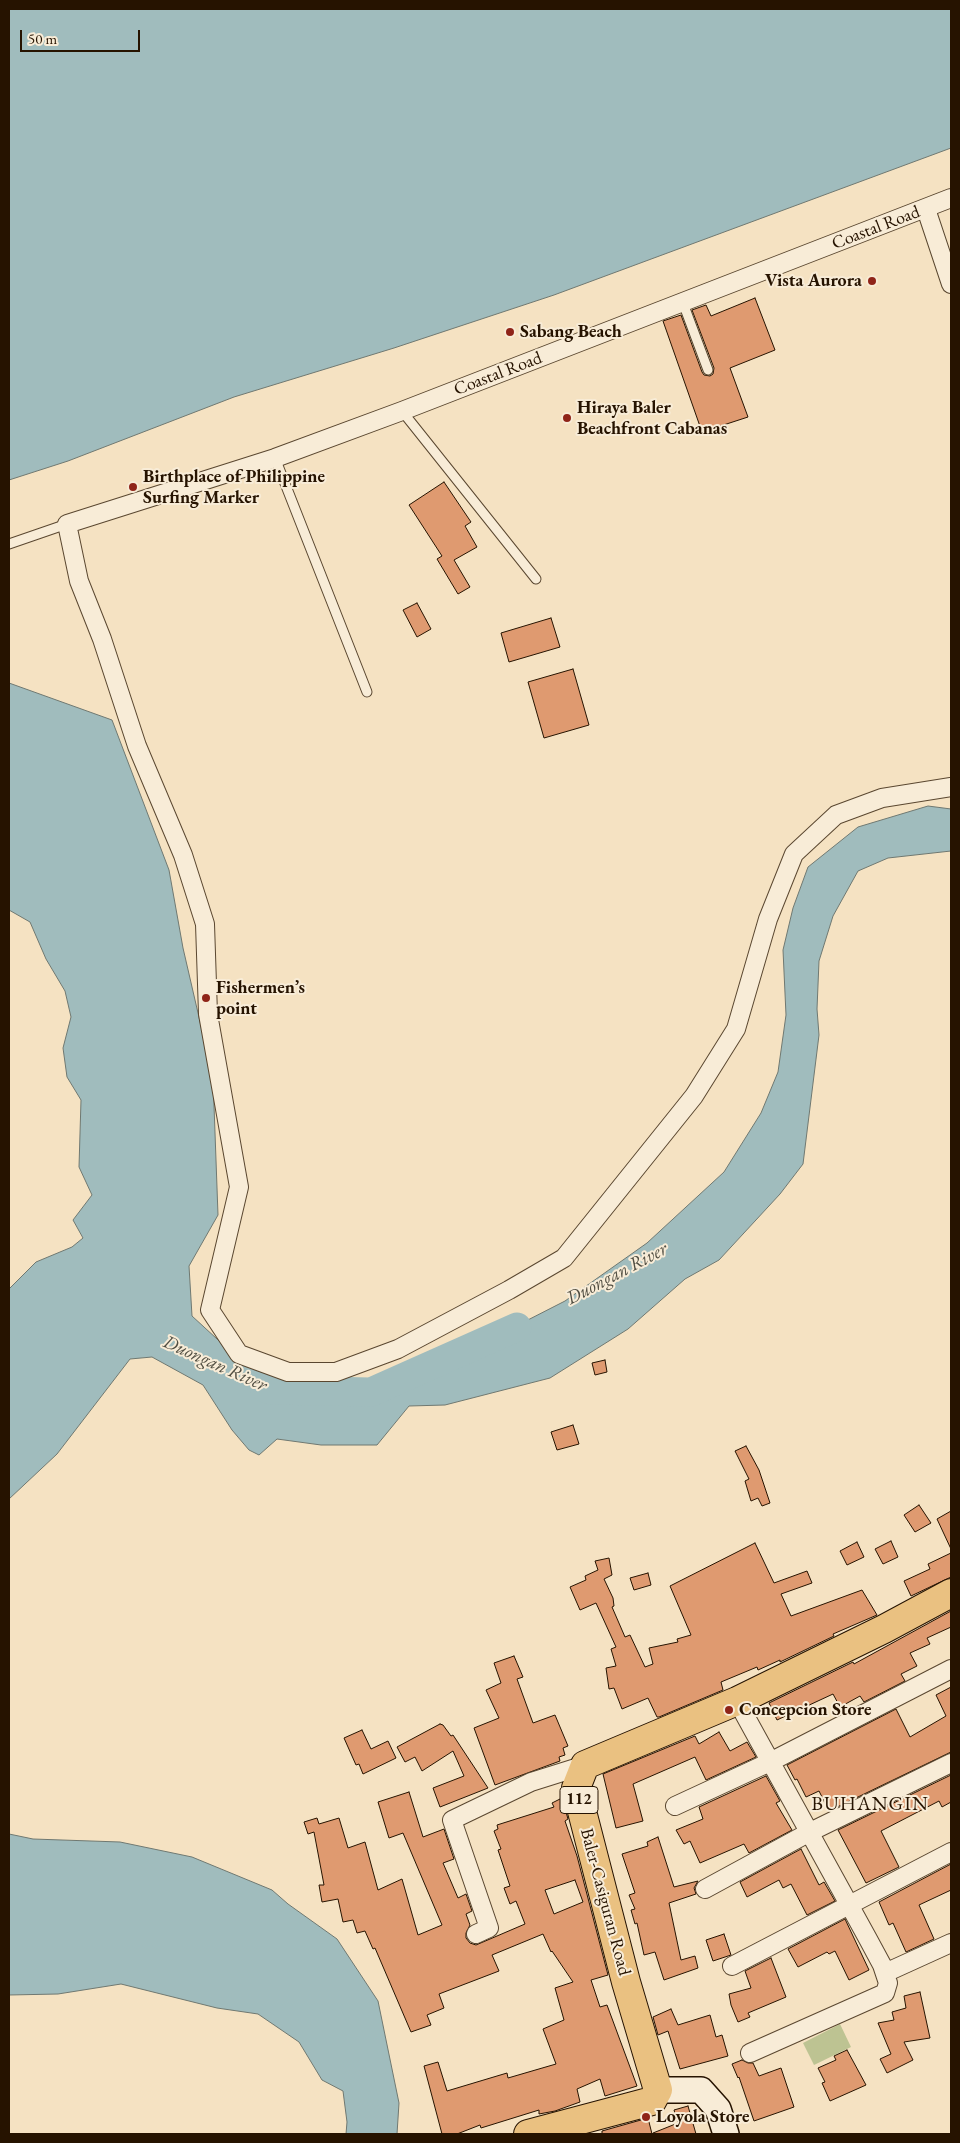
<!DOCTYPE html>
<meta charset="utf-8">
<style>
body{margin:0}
#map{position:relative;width:960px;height:2143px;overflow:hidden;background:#f5e2c2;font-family:"EB Garamond",serif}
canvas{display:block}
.frame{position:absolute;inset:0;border:10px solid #261300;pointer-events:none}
.scale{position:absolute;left:20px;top:30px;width:120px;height:22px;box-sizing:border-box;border:2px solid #261300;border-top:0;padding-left:6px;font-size:15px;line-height:18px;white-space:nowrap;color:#261300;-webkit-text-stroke:4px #f8ecd7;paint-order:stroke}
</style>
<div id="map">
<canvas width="960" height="2143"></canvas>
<div class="frame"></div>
<div class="scale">50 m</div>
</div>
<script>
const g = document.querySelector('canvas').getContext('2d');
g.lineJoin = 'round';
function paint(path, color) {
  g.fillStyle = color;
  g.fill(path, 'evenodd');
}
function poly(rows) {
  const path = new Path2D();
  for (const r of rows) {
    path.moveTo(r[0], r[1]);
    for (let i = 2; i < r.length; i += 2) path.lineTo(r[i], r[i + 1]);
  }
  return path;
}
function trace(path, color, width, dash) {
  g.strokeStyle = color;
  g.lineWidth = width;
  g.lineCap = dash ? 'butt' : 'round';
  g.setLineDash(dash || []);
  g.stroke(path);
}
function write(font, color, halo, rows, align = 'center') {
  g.font = font + ' "EB Garamond",serif';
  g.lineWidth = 4;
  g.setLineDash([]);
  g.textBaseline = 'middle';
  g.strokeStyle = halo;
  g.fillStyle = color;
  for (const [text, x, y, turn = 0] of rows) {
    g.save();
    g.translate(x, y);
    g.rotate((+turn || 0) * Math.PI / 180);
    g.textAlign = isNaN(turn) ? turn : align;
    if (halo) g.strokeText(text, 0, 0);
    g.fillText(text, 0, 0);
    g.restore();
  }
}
const green = poly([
 [840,2024,851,2047,814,2065,803,2043]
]);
const water = poly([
 [9,9,951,9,951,148,554,295,394,348,234,397,68,461,9,480,9,9],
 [9,683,112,720,169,870,183,948,213,1078,218,1215,189,1266,192,1316,241,1361,288,1387,316,1395,363,1393,426,1372,565,1301,647,1243,724,1172,761,1113,778,1072,786,1015,783,950,793,908,808,867,858,827,928,806,951,809,951,851,888,858,858,871,833,916,819,961,817,1009,819,1035,803,1164,780,1194,719,1260,685,1279,628,1329,550,1378,445,1405,409,1406,377,1445,321,1445,277,1439,259,1455,249,1450,232,1430,203,1385,152,1357,130,1359,57,1454,9,1499,9,1289,36,1262,72,1247,83,1238,73,1220,92,1195,79,1167,81,1100,67,1077,63,1048,71,1017,65,991,46,959,30,922,9,910,9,683],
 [9,1834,33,1839,120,1842,192,1857,272,1890,288,1904,337,1939,378,2001,399,2103,397,2134,346,2134,347,2122,343,2091,322,2080,299,2042,258,2014,217,2008,121,1984,58,1994,9,1995,9,1834]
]);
const river = poly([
 [264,1387,270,1390,371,1392,517,1327]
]);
const building = poly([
 [755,298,775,350,730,368,748,417,702,432,663,321,681,315,702,372,704,375,710,376,713,374,714,368,692,310,706,305,711,316,755,298],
 [444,482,471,522,465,526,477,547,454,560,470,587,458,594,437,559,442,556,409,505,444,482],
 [417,603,431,629,417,637,403,610,417,603],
 [551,618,560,647,509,662,501,633,551,618],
 [573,669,589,725,544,738,528,682,573,669],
 [605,1360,607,1372,595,1375,592,1363,605,1360],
 [573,1425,579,1444,557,1450,551,1432,573,1425],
 [746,1446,759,1470,770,1503,762,1506,758,1498,751,1501,745,1481,749,1479,735,1451,746,1446],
 [919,1505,931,1523,915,1532,904,1515,919,1505],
 [951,1511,951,1549,937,1519,951,1511],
 [891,1541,898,1557,883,1564,875,1549,891,1541],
 [857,1542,864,1557,847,1565,840,1551,857,1542],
 [755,1543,774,1583,807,1571,812,1583,781,1594,791,1616,862,1590,877,1615,833,1634,834,1636,780,1662,780,1660,758,1670,757,1667,721,1682,723,1690,659,1717,657,1717,648,1698,622,1709,614,1688,609,1689,606,1668,616,1666,611,1649,616,1647,596,1603,580,1610,570,1587,586,1580,585,1576,598,1570,595,1561,609,1558,612,1575,604,1579,613,1598,614,1606,612,1607,625,1637,630,1635,645,1667,653,1664,649,1648,678,1642,677,1639,691,1635,670,1586,755,1543],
 [951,1553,951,1577,911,1596,904,1581,930,1569,928,1564,951,1553],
 [648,1573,651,1585,634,1590,630,1578,648,1573],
 [951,1611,951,1627,927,1638,930,1644,910,1653,917,1666,901,1674,905,1681,864,1702,860,1696,840,1707,833,1694,777,1720,769,1703,853,1662,854,1664,951,1611],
 [514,1656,523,1677,517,1679,533,1723,555,1715,568,1746,563,1748,565,1755,559,1757,560,1761,495,1785,474,1728,499,1718,486,1690,501,1683,494,1663,514,1656],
 [951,1687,951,1752,829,1811,819,1791,806,1797,797,1779,795,1780,787,1765,896,1709,910,1737,946,1716,936,1695,951,1687],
 [440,1724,443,1725,451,1736,453,1735,488,1788,440,1807,433,1788,464,1776,453,1751,422,1771,415,1757,405,1762,397,1747,440,1724],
 [362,1730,371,1749,388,1741,396,1758,363,1774,359,1764,356,1765,344,1738,362,1730],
 [719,1732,730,1751,747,1742,756,1757,706,1780,695,1757,633,1784,643,1821,616,1828,603,1774,695,1736,699,1744,719,1732],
 [951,1775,951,1802,942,1807,939,1801,881,1831,899,1867,866,1883,838,1830,951,1775],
 [766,1776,780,1801,776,1803,792,1830,749,1853,744,1844,700,1863,690,1841,684,1844,676,1830,703,1819,699,1807,766,1776],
 [409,1792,423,1837,444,1829,454,1859,443,1863,458,1898,466,1894,472,1911,466,1914,470,1925,466,1933,466,1938,470,1943,476,1945,525,1924,516,1901,510,1904,504,1888,510,1886,498,1850,501,1849,494,1831,498,1829,497,1825,554,1807,552,1803,562,1798,568,1819,565,1821,577,1856,608,1975,591,1980,600,2007,607,2005,637,2086,605,2096,600,2079,577,2089,580,2102,555,2111,539,2114,539,2110,481,2128,480,2125,457,2134,442,2134,424,2066,438,2062,447,2091,507,2073,508,2078,556,2064,543,2029,564,2020,555,1988,573,1982,552,1951,551,1952,543,1934,492,1955,499,1971,439,1994,444,2008,427,2015,431,2025,411,2032,375,1948,373,1949,365,1931,357,1933,353,1920,343,1922,338,1899,322,1902,319,1885,324,1885,314,1832,308,1834,304,1822,317,1818,319,1824,339,1818,348,1848,365,1842,378,1890,402,1879,418,1935,442,1925,403,1833,389,1838,378,1802,409,1792],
 [575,1880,583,1902,554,1914,545,1890,575,1880],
 [658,1837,674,1887,698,1881,694,1888,696,1894,669,1903,681,1960,695,1956,698,1968,664,1980,655,1952,644,1955,637,1923,635,1924,631,1910,635,1909,629,1895,635,1893,622,1854,648,1846,647,1842,658,1837],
 [801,1849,819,1885,824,1882,835,1901,807,1915,791,1884,783,1888,779,1880,747,1897,740,1882,801,1849],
 [951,1864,951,1890,919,1905,934,1939,906,1952,893,1923,889,1925,879,1902,951,1864],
 [845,1919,869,1970,849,1980,835,1951,829,1954,827,1952,798,1967,788,1949,845,1919],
 [724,1934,731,1955,713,1961,706,1940,724,1934],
 [771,1958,786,1997,748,2013,750,2017,738,2022,731,2005,729,1994,751,1988,745,1971,771,1958],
 [920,1992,930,2038,904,2042,913,2060,887,2073,880,2059,891,2054,878,2023,894,2020,892,2012,906,2008,904,1996,920,1992],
 [671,2009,678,2025,710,2015,716,2037,722,2035,728,2056,680,2069,668,2031,658,2035,653,2017,671,2009],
 [847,2050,866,2085,830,2101,822,2083,825,2082,818,2068,836,2060,834,2056,847,2050],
 [742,2060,748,2063,753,2063,759,2076,781,2068,794,2107,754,2121,739,2077,738,2078,732,2064,742,2060],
 [688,2106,696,2134,653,2134,653,2133,678,2123,674,2110,688,2106],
 [648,2118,652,2134,602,2134,602,2131,648,2118]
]);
const lane = poly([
 [683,303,708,370],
 [402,411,536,579],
 [275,458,367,692],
 [9,544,67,524]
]);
const street = poly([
 [951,198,402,411,275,458,67,524,79,581,102,639,137,746,183,855,205,924,208,1014,239,1187,210,1310,239,1354,288,1372,336,1372,398,1349,509,1290,564,1258,694,1096,736,1029,768,919,794,854,836,815,882,798,951,787],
 [926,209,951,284],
 [737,1701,868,1939,882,1965,888,1983,885,1993,750,2053],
 [675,1806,770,1762,951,1669],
 [705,1889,808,1833,951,1763],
 [476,1934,489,1928,452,1820,531,1782,585,1765],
 [732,1966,951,1852],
 [885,1973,951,1943]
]);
const secondary = poly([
 [658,2090,701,2090,718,2109,726,2134]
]);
const primary = poly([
 [528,2134,652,2101,658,2090,626,1982,576,1788,585,1765,737,1701,884,1629,951,1593]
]);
const markers = [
 [872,281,5,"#8f2418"],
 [510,332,5,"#8f2418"],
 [567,418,5,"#8f2418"],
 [133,487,5,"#8f2418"],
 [206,998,5,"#8f2418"],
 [729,1710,5,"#8f2418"],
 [646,2117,5,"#8f2418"]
];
const shields = [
 [579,1800,38]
];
const shieldNames = [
 ["112",579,1800]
];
const streetNames = [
 ["Coastal Road",876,228,-21],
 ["Coastal Road",498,374,-21],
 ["Baler-Casiguran Road",605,1902,75]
];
const poiNames = [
 ["Vista Aurora",862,281,"right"],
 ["Sabang Beach",520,332],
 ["Hiraya Baler",577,408],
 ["Beachfront Cabanas",577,429],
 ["Birthplace of Philippine",143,477],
 ["Surfing Marker",143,498],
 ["Fishermen’s",216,988],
 ["point",216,1009],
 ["Concepcion Store",739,1710],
 ["Loyola Store",656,2117]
];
const waterNames = [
 ["Duongan River",617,1274,-28],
 ["Duongan River",215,1364,24]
];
const quarterNames = [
 ["BUHANGIN",870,1805]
];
paint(green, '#bdc392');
paint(water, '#a0bcbd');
trace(water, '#6f7871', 1);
trace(river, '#a0bcbd', 29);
paint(building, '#df9a70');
trace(building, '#261300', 1);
trace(lane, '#5a4730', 11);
trace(street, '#5a4730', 20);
trace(secondary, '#261300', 28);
trace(primary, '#261300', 30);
trace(lane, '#f8ecd7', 9);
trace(street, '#f8ecd7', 18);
trace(secondary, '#f8ecd7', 25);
trace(primary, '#eac181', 28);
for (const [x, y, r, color] of markers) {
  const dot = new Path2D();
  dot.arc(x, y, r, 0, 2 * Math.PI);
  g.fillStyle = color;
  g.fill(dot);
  trace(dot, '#f8ecd7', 2);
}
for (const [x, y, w] of shields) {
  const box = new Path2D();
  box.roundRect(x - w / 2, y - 13.5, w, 27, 4);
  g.fillStyle = '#f8ecd7';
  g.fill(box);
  trace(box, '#261300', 1);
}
write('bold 16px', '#261300', null, shieldNames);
write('18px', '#261300', '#f8ecd7', streetNames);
write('bold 18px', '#261300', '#f8ecd7', poiNames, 'left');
write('italic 19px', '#514e42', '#f8ecd7', waterNames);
g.letterSpacing = '1px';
write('20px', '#261300', '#f8ecd7', quarterNames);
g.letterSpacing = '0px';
</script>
